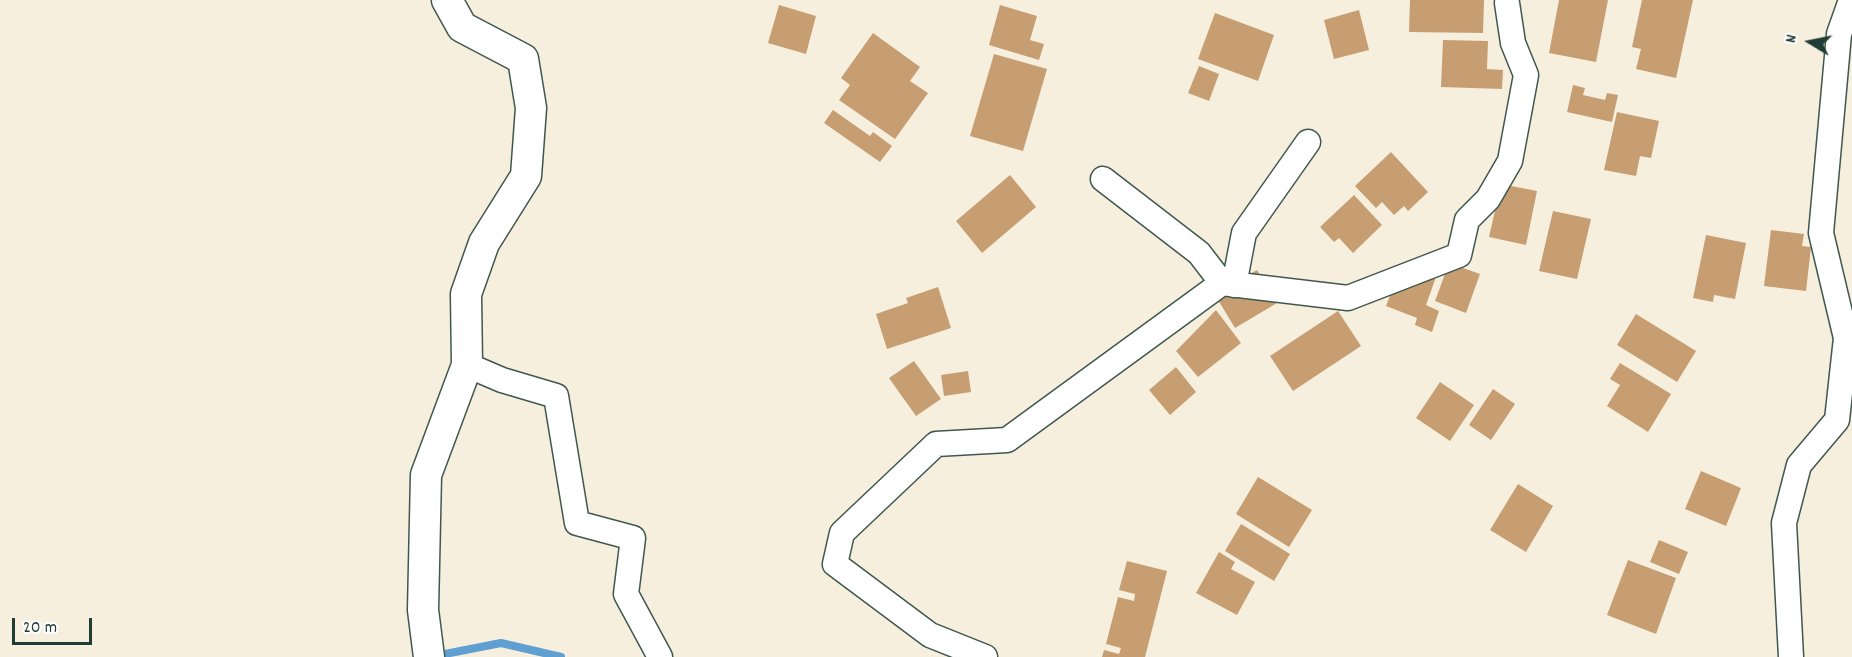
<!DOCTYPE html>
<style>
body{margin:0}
#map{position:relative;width:1852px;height:657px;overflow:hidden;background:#f7efde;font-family:Dekko,sans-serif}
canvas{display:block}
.north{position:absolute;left:1780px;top:12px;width:60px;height:60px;-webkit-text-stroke:4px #fff;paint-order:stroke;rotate:280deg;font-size:16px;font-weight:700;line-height:24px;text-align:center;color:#1f3d34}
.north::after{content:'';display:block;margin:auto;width:21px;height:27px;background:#1f3d34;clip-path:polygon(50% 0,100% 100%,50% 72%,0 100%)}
.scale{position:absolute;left:12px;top:618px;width:80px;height:27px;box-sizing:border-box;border:3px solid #1f3d34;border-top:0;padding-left:8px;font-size:18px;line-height:21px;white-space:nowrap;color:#1f3d34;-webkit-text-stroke:4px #fff;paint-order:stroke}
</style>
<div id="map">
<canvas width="1852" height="657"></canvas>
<div class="north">N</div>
<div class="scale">20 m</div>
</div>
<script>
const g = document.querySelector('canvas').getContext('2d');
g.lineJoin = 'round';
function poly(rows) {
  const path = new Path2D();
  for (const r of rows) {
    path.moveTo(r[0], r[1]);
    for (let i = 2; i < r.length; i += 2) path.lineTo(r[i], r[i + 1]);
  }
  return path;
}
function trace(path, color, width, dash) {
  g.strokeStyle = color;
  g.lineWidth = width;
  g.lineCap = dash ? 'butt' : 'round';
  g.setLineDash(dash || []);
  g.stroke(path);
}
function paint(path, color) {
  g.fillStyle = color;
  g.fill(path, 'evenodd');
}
const stream = poly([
 [435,656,501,643,561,657]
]);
const building = poly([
 [1410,0,1484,0,1483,33,1409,32],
 [1559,0,1608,0,1596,62,1549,53],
 [1642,0,1693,0,1676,78,1636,69,1641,49,1632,47],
 [779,5,816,16,806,54,768,43],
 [1000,5,1037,16,1030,40,1044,44,1039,60,989,45],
 [1359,10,1369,50,1334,59,1324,20],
 [1215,13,1274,35,1258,81,1198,59],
 [873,33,920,67,910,81,928,93,895,139,839,100,850,85,841,78],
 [1443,40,1488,41,1487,69,1503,70,1502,89,1441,87],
 [994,54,1047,69,1023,151,970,136],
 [1199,66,1219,74,1209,101,1188,93],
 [1573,85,1585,88,1583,95,1605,100,1607,93,1618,95,1612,122,1567,112],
 [833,110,870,136,873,132,892,146,880,162,824,123],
 [1617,112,1659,121,1651,158,1640,156,1636,176,1604,170],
 [1391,152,1428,192,1408,211,1404,206,1394,215,1382,202,1376,208,1355,186],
 [1010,175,1036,207,982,253,956,221],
 [1501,184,1537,191,1526,245,1489,237],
 [1354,195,1382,225,1353,253,1339,238,1334,242,1320,227],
 [1553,211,1591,219,1577,279,1539,271],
 [1771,230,1804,234,1802,246,1811,247,1806,291,1764,286],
 [1706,235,1746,243,1735,299,1714,295,1713,302,1693,298],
 [1449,263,1480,274,1466,313,1435,301],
 [1412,267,1436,277,1426,305,1439,311,1432,332,1415,325,1417,318,1386,306,1396,280],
 [1257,270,1277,303,1235,328,1215,295],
 [938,287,951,328,887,349,876,314,908,303,906,298],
 [1216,310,1241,343,1198,377,1176,351],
 [1338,311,1361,346,1293,391,1270,356],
 [1636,314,1696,351,1677,382,1617,345],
 [914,361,941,399,916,416,889,378],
 [1620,363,1671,394,1648,432,1607,406,1620,385,1610,379],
 [1176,367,1196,392,1170,415,1149,390],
 [968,371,971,392,944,396,941,375],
 [1440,382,1474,405,1450,441,1416,418],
 [1493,389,1515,404,1491,440,1469,425],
 [1701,471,1741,488,1726,526,1685,509],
 [1258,477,1312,510,1289,547,1236,514],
 [1518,484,1553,506,1526,552,1490,530],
 [1241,524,1290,554,1274,581,1225,551],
 [1659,540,1688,552,1679,574,1650,562],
 [1219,552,1235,562,1231,569,1255,582,1237,615,1196,593],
 [1628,560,1676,578,1656,634,1607,615],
 [1127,561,1167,571,1145,657,1102,657,1104,650,1119,654,1121,648,1106,644,1118,597,1134,601,1135,594,1119,590]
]);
const minor = poly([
 [1103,179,1199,253,1222,283],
 [1234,285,1244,233,1308,142],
 [467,365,502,380,556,396,577,523,633,538,626,594,660,657],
 [985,657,930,635,835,564,842,533,936,444,1007,440,1222,283,1348,298,1459,255,1467,220,1488,199,1510,161,1526,75,1513,43,1507,3],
 [1791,657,1784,523,1799,465,1837,420,1846,338,1821,233,1839,34,1851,0]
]);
const tertiary = poly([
 [429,657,423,610,426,475,467,365,466,294,484,243,526,176,531,108,523,59,462,27,447,0]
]);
trace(stream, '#5f9fd2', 8);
paint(building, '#c69e71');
trace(minor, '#3f584e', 27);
trace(tertiary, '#3f584e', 33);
trace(minor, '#fff', 24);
trace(tertiary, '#fff', 30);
</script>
